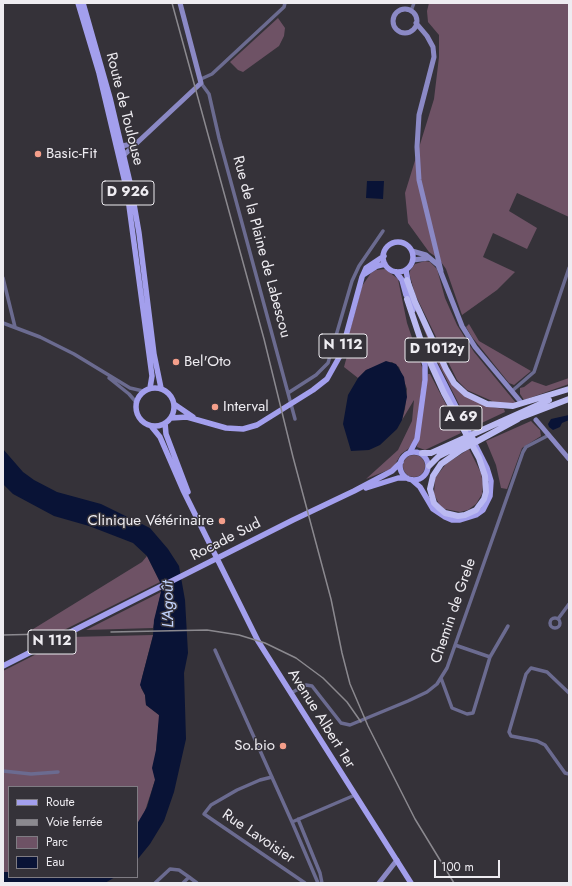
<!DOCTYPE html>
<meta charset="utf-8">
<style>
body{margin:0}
#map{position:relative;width:572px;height:886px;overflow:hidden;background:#353239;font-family:Jost,sans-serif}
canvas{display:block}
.frame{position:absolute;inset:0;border:4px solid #eeecf1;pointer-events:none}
.legend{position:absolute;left:8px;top:786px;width:130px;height:92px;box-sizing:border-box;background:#353239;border:1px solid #7f7c83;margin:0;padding:5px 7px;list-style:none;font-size:12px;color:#eeecf1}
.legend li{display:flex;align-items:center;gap:8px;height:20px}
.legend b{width:20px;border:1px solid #7f7c83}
.scale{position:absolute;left:434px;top:860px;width:66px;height:18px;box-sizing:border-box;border:2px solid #eeecf1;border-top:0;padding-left:5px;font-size:12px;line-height:14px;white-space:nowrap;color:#eeecf1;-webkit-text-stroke:3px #353239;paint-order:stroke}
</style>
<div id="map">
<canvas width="572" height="886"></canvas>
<div class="frame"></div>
<ul class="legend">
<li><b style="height:5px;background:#a39fed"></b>Route</li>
<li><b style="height:5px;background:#8b898f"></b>Voie ferrée</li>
<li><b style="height:11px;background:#6e5265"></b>Parc</li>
<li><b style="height:11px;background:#091336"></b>Eau</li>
</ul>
<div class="scale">100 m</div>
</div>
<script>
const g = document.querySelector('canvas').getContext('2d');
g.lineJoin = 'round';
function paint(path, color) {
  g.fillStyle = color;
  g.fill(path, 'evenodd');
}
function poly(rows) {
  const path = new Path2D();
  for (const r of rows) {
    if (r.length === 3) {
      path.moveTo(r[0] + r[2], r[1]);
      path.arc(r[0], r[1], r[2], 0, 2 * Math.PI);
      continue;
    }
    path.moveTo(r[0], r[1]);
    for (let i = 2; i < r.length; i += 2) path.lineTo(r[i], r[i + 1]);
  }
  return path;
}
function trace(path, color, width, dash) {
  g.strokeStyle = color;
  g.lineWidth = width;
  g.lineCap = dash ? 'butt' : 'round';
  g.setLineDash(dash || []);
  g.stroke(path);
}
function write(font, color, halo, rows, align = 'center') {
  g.font = font + ' Jost,sans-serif';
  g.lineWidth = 3;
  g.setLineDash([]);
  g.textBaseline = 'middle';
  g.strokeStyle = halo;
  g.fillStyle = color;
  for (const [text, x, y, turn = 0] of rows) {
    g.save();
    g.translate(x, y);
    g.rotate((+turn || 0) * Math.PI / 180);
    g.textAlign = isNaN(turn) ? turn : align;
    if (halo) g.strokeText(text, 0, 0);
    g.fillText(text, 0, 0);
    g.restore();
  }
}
const green = poly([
 [429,3,569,3,569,217,517,193,509,211,537,228,527,249,493,233,483,257,515,272,497,290,462,315,446,269,439,259,429,252,408,223,405,193,434,99,439,57,439,35,428,22,427,11],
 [278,18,285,28,284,36,279,46,243,72,238,70,230,62],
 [425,261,430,262,437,269,445,298,457,325,474,352,516,403,493,403,492,401,467,390,457,380,415,294,410,276,410,271,415,264],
 [385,269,398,279,407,323,423,370,422,383,415,440,408,449,401,454,393,468,366,479,398,450,412,421,414,400,402,420,405,409,407,389,399,367,392,362,366,370,358,378,344,367,350,345,348,338,362,286,371,273,376,270],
 [420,319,453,385,491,407,504,409,505,412,471,428,433,353],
 [469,324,479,341,531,371,514,385,509,383,472,337,466,327],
 [428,374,430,374,461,433,425,450,417,447],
 [569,378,569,384,524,400,520,394,520,388,524,387,532,381,546,386],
 [531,421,540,430,541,436,522,448,507,489,501,488,496,465,486,441],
 [469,449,481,473,483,484,482,494,476,504,468,510,460,512,445,509,440,506,434,494,435,478,446,464],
 [414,466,11],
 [147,556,160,582,64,630,30,631,142,562],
 [161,592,153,628,86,630],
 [153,635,142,678,141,688,145,695,146,705,159,715,159,723,156,750,155,780,144,814,137,824,137,787,9,787,9,872,3,872,3,671,70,637]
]);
const water = poly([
 [367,181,384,181,383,199,366,198],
 [386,361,396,364,404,377,407,397,402,420,397,429,380,445,369,450,351,451,343,424,348,395,358,378,366,370],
 [569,415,569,420,562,423,560,427,553,430,549,427,548,424,551,419],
 [3,449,23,472,34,480,57,492,101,504,150,528,168,549,179,566,185,600,188,653,184,673,186,739,174,792,164,821,150,844,137,860,137,824,147,807,155,780,152,768,156,750,159,715,146,705,145,695,140,685,153,636,154,620,161,592,160,582,147,556,133,543,89,526,54,516,13,494,3,484],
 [3,872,9,872,9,877,115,877,105,883,3,883]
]);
const street = poly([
 [411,11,414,3],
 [201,79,212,74,284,7,285,3],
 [201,83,209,94,219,138,295,419],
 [3,278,15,327],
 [3,323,40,337,74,354,130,388,143,391],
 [109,378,129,394,136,402],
 [512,391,534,372,569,268],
 [288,393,316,375,328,363,352,281,359,266,383,231],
 [555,623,5],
 [558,619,569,604],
 [455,645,490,657],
 [215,650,292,822,318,883],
 [441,678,452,708,467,714,473,713,490,657,508,626],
 [291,693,306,685,312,686,341,723,350,725,408,701,427,692,437,684,447,668,523,452,526,447,549,435],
 [569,693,547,672,531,668,526,674,509,732,511,736,537,741,545,745,565,773,569,774],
 [3,771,31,774,58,772],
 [272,777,260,780,237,790,211,805,204,814,305,883],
 [298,819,320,873,322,883],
 [292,822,355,795],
 [155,883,170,869,179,870,189,877],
 [183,883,189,877,197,883]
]);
const secondary = poly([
 [405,21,12],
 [416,23,427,36,433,47,434,57,419,115,417,147,419,180,441,271],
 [122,146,136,143],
 [124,155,201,83,180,3],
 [412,251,426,255,438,265,462,326,475,347,520,401],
 [413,260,429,258],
 [536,420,569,459],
 [379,883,397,860]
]);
const primary = poly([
 [78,3,99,73,127,191,152,376,150,388],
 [83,3,110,98,131,187,139,233,154,354,161,388],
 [398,257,15],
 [406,270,413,310],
 [396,272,402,280,406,295],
 [363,275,377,266,385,264],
 [155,407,19],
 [174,404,193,417],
 [171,418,187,417,226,428,243,429,257,425,313,390,327,379,341,354,362,277,366,268,384,256],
 [165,423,166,434,188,492],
 [151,426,160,437,183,490,258,641,411,883],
 [414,466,14],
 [410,452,417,439,425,380,425,365,418,342],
 [412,480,420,487,433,509,445,517,452,520,460,520,476,515,483,510,490,496,491,481,487,468,432,359],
 [366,488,398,478,407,478],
 [3,666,293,520,354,491,392,471,401,462]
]);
const highway = poly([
 [407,280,415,302,446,369,454,383,466,394,487,404,513,406,569,389],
 [407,299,423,347,444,393,479,458,485,476,486,492,484,499,476,510,465,515,458,516,445,513,439,508,434,503,430,489,433,476,441,464,461,450,485,437,518,419],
 [514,420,569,399],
 [422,453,431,453,440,449,549,400],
 [429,466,439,456,473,439]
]);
const rail = poly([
 [172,3,264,339,293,457,331,599,342,653,350,684,368,726,415,819,454,883],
 [111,632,207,630,239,635,265,643,296,658,323,678,347,702,361,722],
 [3,635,46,634]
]);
const markers = [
 [38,154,4,"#f49e8a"],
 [176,362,4,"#f49e8a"],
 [215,407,4,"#f49e8a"],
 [222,521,4,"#f49e8a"],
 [283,746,4,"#f49e8a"]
];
const shields = [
 [128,193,52],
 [343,346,48],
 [437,350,64],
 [461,418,42],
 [52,642,48]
];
const shieldNames = [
 ["D 926",128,193],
 ["N 112",343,346],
 ["D 1012y",437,350],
 ["A 69",461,418],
 ["N 112",52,642]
];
const streetNames = [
 ["Route de Toulouse",124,109,76],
 ["Rue de la Plaine de Labescou",261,247,75],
 ["Rocade Sud",226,540,-27],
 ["Chemin de Grele",454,611,-71],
 ["Avenue Albert 1er",321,719,58],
 ["Rue Lavoisier",258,837,34]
];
const poiNames = [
 ["Basic-Fit",46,154],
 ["Bel'Oto",184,362],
 ["Interval",223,407],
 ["Clinique Vétérinaire",214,521,"right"],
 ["So.bio",275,746,"right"]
];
const waterNames = [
 ["L'Agoût",169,604,-91]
];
paint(green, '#6e5265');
paint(water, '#091336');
trace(street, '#6b6b90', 3.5);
trace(secondary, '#8b89c5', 5);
trace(primary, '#a39fed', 5.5);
trace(highway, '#bbbaf2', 6);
trace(rail, '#8b898f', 1.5);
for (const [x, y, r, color] of markers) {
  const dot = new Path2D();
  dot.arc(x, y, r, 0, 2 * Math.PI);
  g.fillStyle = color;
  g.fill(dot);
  trace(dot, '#353239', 1.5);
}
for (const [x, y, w] of shields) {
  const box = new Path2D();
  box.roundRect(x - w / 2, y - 12, w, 24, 3);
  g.fillStyle = '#353239';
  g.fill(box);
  trace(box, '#eeecf1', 1);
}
write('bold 14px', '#eeecf1', null, shieldNames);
write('15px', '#eeecf1', '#353239', streetNames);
write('15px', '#eeecf1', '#353239', poiNames, 'left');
write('italic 16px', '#c3d5fe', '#353239', waterNames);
</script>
